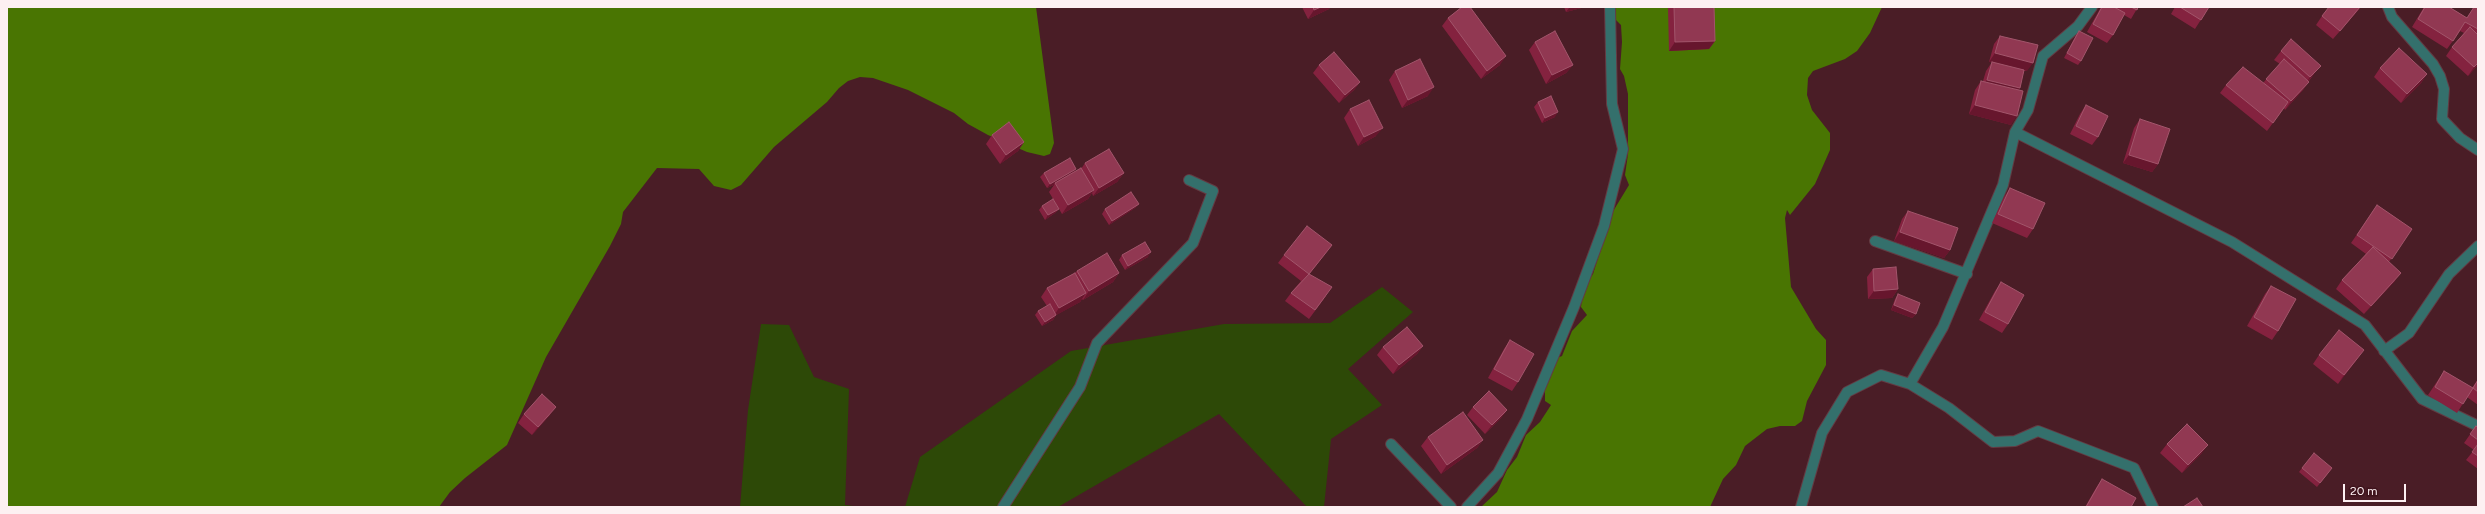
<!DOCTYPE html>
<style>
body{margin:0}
#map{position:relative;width:2485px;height:514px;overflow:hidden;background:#4a1d26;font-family:Figtree,sans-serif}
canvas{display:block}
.frame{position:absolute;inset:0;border:8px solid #fdf0f2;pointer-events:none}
.scale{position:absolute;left:2343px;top:484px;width:63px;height:18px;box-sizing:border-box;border:2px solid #fdf0f2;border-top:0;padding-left:5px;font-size:12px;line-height:14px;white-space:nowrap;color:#fdf0f2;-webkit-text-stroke:3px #3f131c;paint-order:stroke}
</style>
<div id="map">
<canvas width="2485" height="514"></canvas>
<div class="frame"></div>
<div class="scale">20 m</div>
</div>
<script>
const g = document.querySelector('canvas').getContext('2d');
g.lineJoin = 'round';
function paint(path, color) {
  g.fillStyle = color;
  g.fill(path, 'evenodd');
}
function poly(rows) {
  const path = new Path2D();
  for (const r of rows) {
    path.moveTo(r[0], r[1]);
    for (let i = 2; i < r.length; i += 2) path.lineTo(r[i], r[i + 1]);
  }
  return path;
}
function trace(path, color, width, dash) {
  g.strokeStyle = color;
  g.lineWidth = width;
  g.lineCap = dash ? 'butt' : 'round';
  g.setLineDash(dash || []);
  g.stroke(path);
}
const green = poly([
 [1382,287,1413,312,1348,369,1382,405,1331,439,1324,507,1307,507,1219,414,1058,507,905,507,920,457,1071,351,1224,324,1330,323],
 [761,324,789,325,814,377,849,389,845,505,862,507,740,507,748,410]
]);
const forest = poly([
 [7,7,1036,7,1054,143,1050,154,1044,156,1027,152,988,135,968,124,954,113,908,90,873,78,860,77,848,81,839,88,827,102,774,147,741,185,731,190,714,186,699,169,657,168,623,212,621,224,610,246,546,357,507,445,465,478,450,492,439,507,7,507],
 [1613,7,1882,7,1870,33,1857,51,1845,59,1813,71,1808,78,1807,95,1812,110,1830,133,1830,150,1815,184,1790,215,1787,210,1785,218,1791,287,1816,329,1826,340,1826,365,1807,401,1802,421,1795,426,1780,426,1767,429,1745,446,1736,465,1723,479,1710,507,1481,507,1497,492,1507,470,1517,457,1526,435,1540,422,1551,405,1545,401,1545,389,1557,358,1562,356,1572,331,1587,315,1581,307,1583,288,1593,274,1612,213,1629,185,1625,175,1628,154,1628,94,1624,76,1620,69,1622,42,1621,25,1614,18]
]);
const minor = poly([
 [2388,7,2392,17,2433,64,2440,76,2444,89,2442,119,2460,138,2478,150],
 [2015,132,2232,242,2365,325,2422,399,2478,426],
 [1875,241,1967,274],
 [2384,351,2409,333,2449,274,2478,246],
 [1910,384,1949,408,1993,442,2015,441,2038,431,2134,468,2153,507],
 [1391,444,1451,507],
 [1003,507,1080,387,1097,343,1193,243,1213,191,1189,180],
 [1467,507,1498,473,1527,419,1574,307,1604,226,1623,149,1612,104,1610,7],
 [1801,507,1822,433,1847,392,1881,375,1910,384,1943,327,2003,185,2015,132,2028,110,2043,56,2078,26,2092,7]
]);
const wall = poly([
 [1302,7,1330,7,1329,9,1308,19],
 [1564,7,1585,7,1566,12],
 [1668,7,1714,7,1715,41,1709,49,1669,51],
 [2101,7,2138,7,2131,19,2124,15,2113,35,2107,43,2087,32],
 [2175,7,2209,7,2195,29,2171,14],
 [2329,7,2361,7,2333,39,2316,25,2322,16],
 [2424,7,2449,7,2467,18,2474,7,2478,7,2478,65,2468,76,2446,56,2452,47,2464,33,2460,31,2447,49,2412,27],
 [1448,18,1500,65,1481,79,1442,26],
 [2079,31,2081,61,2078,65,2064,58,2076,35],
 [2000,36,2027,71,2024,71,2019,90,2011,125,1969,114,1975,90,1981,81,1983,81,1986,71,1992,62,1989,62,1994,44],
 [1535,42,1573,65,1566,73,1546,84,1529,50],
 [2281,51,2314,74,2309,81,2303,90,2285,110,2284,108,2267,131,2220,93,2226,85,2263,83,2280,64,2274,60],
 [1319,65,1360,82,1354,90,1339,103,1313,73],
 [2380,68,2427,74,2421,83,2401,103,2374,77],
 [1395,71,1428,96,1402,108,1389,80],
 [1538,102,1555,117,1542,123,1534,107],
 [2086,105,2098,137,2092,145,2070,134,2080,114],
 [1350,109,1376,136,1358,146,1344,118],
 [2140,119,2158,164,2152,172,2123,163,2134,128],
 [992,135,1024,142,1018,151,1000,164,986,144],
 [1085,163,1124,173,1117,182,1093,196,1092,193,1088,199,1062,214,1049,192,1054,185,1047,188,1040,177,1044,173,1074,172,1081,169],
 [2010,188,2033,229,2027,238,1992,223,2004,197],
 [1139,204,1135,208,1109,225,1102,214,1105,209],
 [2377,205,2412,229,2389,262,2395,281,2364,314,2336,289,2342,280,2366,254,2351,243],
 [1042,206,1059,209,1055,213,1045,220,1039,210],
 [1908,211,1950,250,1944,258,1894,241,1902,219],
 [1332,245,1309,274,1326,296,1309,319,1285,301,1291,293,1301,281,1278,263,1284,255],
 [1122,255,1148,257,1125,270,1119,260],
 [1873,269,1898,289,1892,298,1868,299,1867,277],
 [1077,271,1119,273,1113,282,1083,300,1082,299,1080,302,1056,315,1053,320,1042,326,1035,315,1038,311,1047,306,1041,297,1047,288,1075,273],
 [2001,282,2008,324,2002,333,1979,320,1995,291],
 [2271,286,2278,331,2272,340,2247,326,2265,294],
 [1898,294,1916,314,1912,318,1891,310,1895,299],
 [1510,340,1518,382,1512,391,1488,378,1504,349],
 [1423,346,1417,354,1393,374,1377,355,1383,347],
 [2319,355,2358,358,2338,384,2313,364],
 [2444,371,2472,388,2478,379,2478,405,2467,397,2457,413,2428,395],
 [1473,407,1507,410,1501,418,1485,434,1467,415],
 [524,414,550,415,532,435,518,423],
 [2476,426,2478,428,2478,469,2466,460,2474,450,2464,443],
 [1428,437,1483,440,1477,448,1441,474,1421,446],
 [2167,444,2202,453,2182,473,2160,453],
 [2302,468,2329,472,2317,487,2299,472],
 [2102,479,2131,507,2085,507,2096,488]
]);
const shadedWall = poly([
 [1321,7,1330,7,1329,9,1308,19,1314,10],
 [1572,7,1585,7,1566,12,1569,8],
 [2360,7,2361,7,2333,39,2340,31],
 [1715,41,1709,49,1669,51,1675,42],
 [1995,53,2033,63,2027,71,1989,62],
 [1506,56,1500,65,1481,79,1487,71],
 [2478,63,2478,65,2468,76,2474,67],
 [1573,65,1566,73,1546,84,1552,75],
 [2321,66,2314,74,2304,86,2310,77],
 [2427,74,2421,83,2401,103,2407,94],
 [1987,80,2020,88,2014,97,1981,89],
 [1360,82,1354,90,1339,103,1345,95],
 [2309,82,2303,90,2285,110,2291,101],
 [1434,87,1428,96,1402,108,1408,100],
 [1975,105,2017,116,2011,125,1969,114],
 [1558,112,1555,117,1542,123,1545,118],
 [1383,128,1376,136,1358,146,1364,137],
 [1024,142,1018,151,1000,164,1006,155],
 [2129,155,2158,164,2152,172,2123,163],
 [1076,169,1073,174,1055,183,1054,185,1047,188,1050,184],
 [1124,173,1117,182,1093,196,1099,188],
 [1094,190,1088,199,1062,214,1068,205],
 [1139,204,1135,208,1109,225,1112,221],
 [1059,209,1055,213,1045,220,1048,215],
 [1900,232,1950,250,1944,258,1894,241],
 [1332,245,1326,253,1303,282,1309,274],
 [1151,252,1148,257,1125,270,1128,266],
 [1119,273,1113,282,1083,300,1089,291],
 [2401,273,2395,281,2364,314,2371,306],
 [1898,289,1892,298,1868,299,1874,291],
 [1086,293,1080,302,1053,317,1059,308],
 [1894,305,1916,314,1912,318,1891,310],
 [1056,315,1053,320,1042,326,1045,322],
 [1423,346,1417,354,1393,374,1399,365],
 [2364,350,2358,358,2338,384,2344,375],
 [556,407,550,415,532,435,538,427],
 [1507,410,1501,418,1485,434,1492,425],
 [1483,440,1477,448,1441,474,1447,465],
 [2208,445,2202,453,2182,473,2188,465]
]);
const building = poly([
 [1313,7,1321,7,1314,10,1313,7],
 [1462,7,1470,7,1506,56,1487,71,1448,18,1462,7],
 [1674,7,1714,7,1715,41,1675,42,1674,7],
 [2102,7,2114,7,2125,13,2113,35,2093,24,2102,7],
 [2131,7,2138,7,2137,10,2131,7],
 [2180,7,2209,7,2201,20,2180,7],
 [2329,7,2360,7,2340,31,2322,16,2329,7],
 [2425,7,2449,7,2467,18,2474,7,2478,7,2478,29,2465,22,2453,41,2418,19,2425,7],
 [2470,27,2478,35,2478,63,2474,67,2452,47,2470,27],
 [1555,31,1573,65,1552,75,1535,42,1555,31],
 [2079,31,2093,38,2081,61,2067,53,2079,31],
 [2000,36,2038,45,2033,63,1995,53,2000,36],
 [2291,39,2321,66,2310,77,2281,51,2291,39],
 [2399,48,2427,74,2407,94,2380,68,2399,48],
 [1334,52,1360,82,1345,95,1319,65,1334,52],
 [1420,59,1434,87,1408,100,1395,71,1420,59],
 [2284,59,2309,82,2291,101,2266,79,2284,59],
 [1992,62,2024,70,2020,88,1987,80,1992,62],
 [2243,67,2288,102,2273,123,2226,85,2243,67],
 [1981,81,2023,91,2017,116,1975,105,1981,81],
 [1551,96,1558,112,1545,118,1538,102,1551,96],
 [1369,100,1383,128,1364,137,1350,109,1369,100],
 [2086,105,2108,116,2098,137,2076,126,2086,105],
 [2140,119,2170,129,2158,164,2129,155,2140,119],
 [1009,122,1024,142,1006,155,992,135,1009,122],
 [1109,149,1124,173,1099,188,1085,163,1109,149],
 [1070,158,1076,169,1050,184,1044,173,1070,158],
 [1081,168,1094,190,1068,205,1055,183,1081,168],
 [2010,188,2045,203,2033,229,1998,214,2010,188],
 [1131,192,1139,204,1112,221,1105,209,1131,192],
 [1053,199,1059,209,1048,215,1042,206,1053,199],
 [2377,205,2412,229,2392,259,2357,235,2377,205],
 [1908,211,1958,228,1950,250,1900,232,1908,211],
 [1307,226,1332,245,1309,274,1332,287,1315,310,1291,293,1309,274,1284,255,1307,226],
 [1145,242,1151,252,1128,266,1122,255,1145,242],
 [2373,247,2401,273,2371,306,2342,280,2373,247],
 [1107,253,1119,273,1089,291,1077,271,1107,253],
 [1896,267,1898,289,1874,291,1873,269,1896,267],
 [1075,273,1086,293,1059,308,1047,288,1075,273],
 [2001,282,2024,295,2008,324,1985,312,2001,282],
 [2271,286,2296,299,2278,331,2254,317,2271,286],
 [1898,294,1920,303,1916,314,1894,305,1898,294],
 [1050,304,1056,315,1045,322,1038,311,1050,304],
 [1407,327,1423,346,1399,365,1383,347,1407,327],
 [2339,330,2364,350,2344,375,2319,355,2339,330],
 [1510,340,1534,354,1518,382,1494,369,1510,340],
 [2444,371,2473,388,2463,404,2435,387,2444,371],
 [2478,380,2478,392,2473,388,2478,380],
 [1489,391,1507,410,1492,425,1473,407,1489,391],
 [542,394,556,407,538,427,524,414,542,394],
 [1463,412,1483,440,1447,465,1428,437,1463,412],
 [2187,424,2208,445,2188,465,2167,444,2187,424],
 [2476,426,2478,428,2478,440,2470,434,2476,426],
 [2478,444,2478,456,2472,452,2478,444],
 [2314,453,2332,468,2320,483,2302,468,2314,453],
 [2102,479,2136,498,2131,507,2086,507,2102,479],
 [2197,498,2203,507,2183,507,2197,498]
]);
paint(green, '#2d4907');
paint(forest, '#497502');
trace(minor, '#633b43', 12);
trace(minor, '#34706c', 10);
paint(wall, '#84223f');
paint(shadedWall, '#67162d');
paint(building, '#913852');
trace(building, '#a2556b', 1);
</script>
